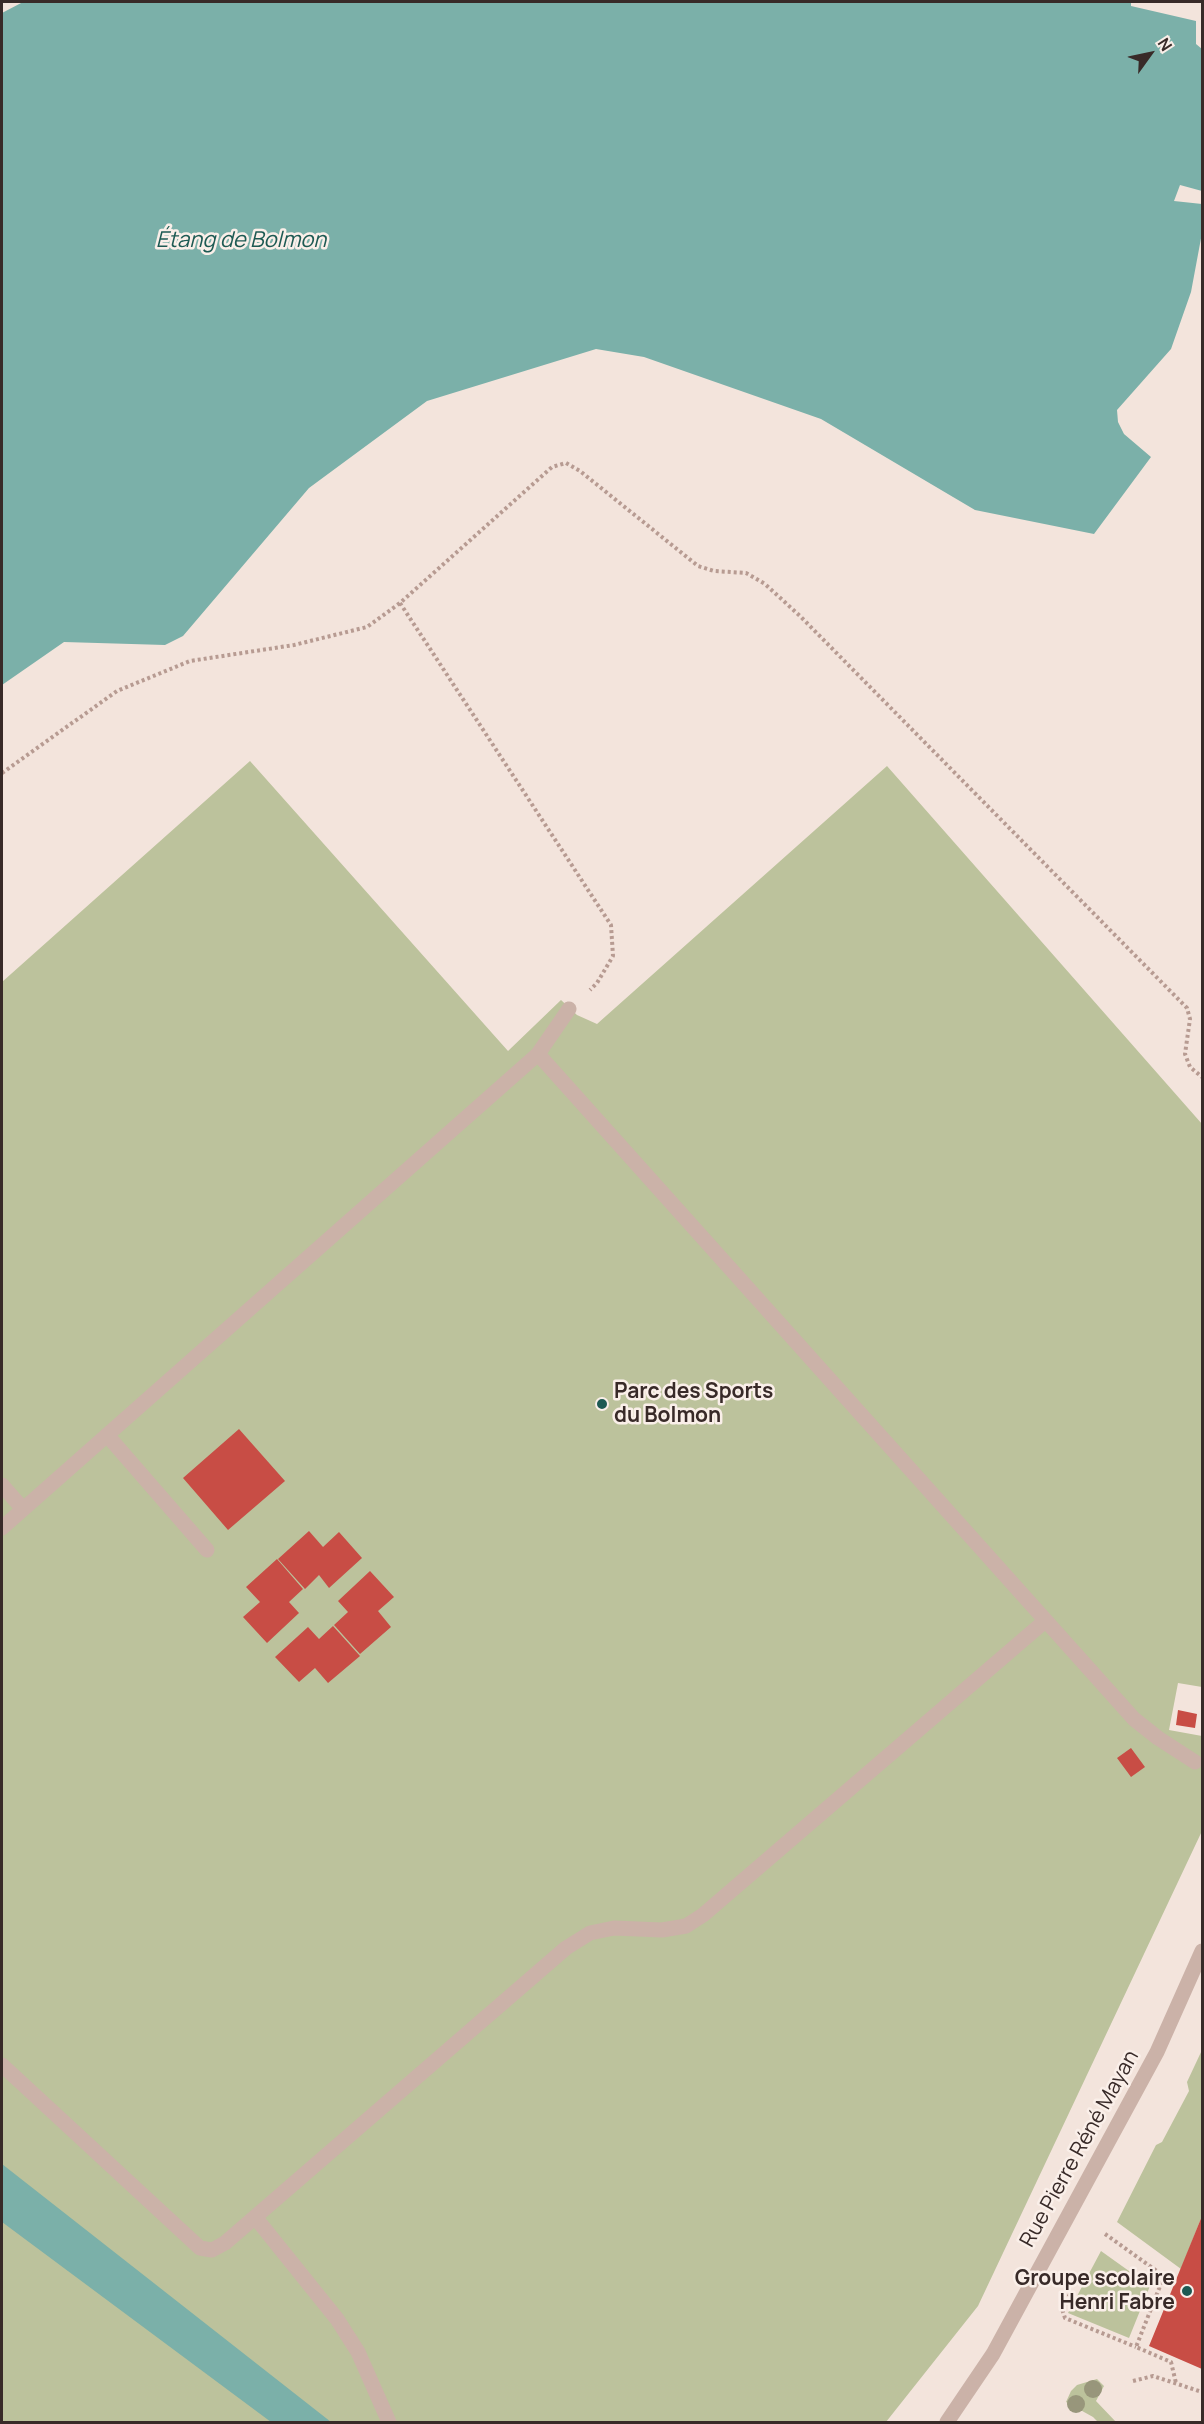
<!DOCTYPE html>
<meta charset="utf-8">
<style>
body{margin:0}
#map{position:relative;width:1204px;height:2424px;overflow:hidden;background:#f3e4dc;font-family:Manrope,sans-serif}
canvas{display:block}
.frame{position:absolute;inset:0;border:3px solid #382a28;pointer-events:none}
.north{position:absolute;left:1120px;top:24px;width:60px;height:60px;-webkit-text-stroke:4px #faefe9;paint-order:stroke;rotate:57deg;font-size:16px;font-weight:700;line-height:24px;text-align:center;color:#382a28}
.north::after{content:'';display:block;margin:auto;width:21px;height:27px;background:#382a28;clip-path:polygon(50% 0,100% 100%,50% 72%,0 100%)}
</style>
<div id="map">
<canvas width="1204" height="2424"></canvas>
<div class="frame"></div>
<div class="north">N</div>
</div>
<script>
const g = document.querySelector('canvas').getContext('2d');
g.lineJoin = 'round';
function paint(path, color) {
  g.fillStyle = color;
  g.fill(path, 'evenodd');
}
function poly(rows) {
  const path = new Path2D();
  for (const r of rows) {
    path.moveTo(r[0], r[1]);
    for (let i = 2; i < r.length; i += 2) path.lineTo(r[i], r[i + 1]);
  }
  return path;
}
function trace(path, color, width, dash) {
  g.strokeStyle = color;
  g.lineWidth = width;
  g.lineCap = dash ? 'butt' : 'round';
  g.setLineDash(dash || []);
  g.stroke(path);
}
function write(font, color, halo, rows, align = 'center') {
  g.font = font + ' Manrope,sans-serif';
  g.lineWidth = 5;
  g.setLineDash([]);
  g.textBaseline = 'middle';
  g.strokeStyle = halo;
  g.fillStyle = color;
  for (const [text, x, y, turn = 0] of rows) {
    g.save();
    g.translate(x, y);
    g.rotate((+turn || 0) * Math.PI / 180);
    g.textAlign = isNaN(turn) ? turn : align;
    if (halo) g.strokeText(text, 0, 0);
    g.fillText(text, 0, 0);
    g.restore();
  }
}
const green = poly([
 [250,761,508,1051,561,1000,577,1015,597,1024,887,766,1202,1124,1202,1687,1178,1683,1169,1730,1202,1736,1202,1831,978,2306,886,2422,2,2422,2,982],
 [1202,2050,1202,2216,1181,2269,1117,2222,1156,2145,1162,2142,1189,2091,1187,2082],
 [1101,2251,1150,2286,1129,2338,1068,2313],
 [1097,2379,1104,2386,1096,2401,1116,2422,1098,2422,1093,2417,1066,2402,1071,2391,1077,2385]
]);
const water = poly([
 [23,2,1131,2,1131,6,1196,21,1196,44,1202,49,1202,191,1180,185,1174,201,1202,204,1202,233,1191,292,1171,349,1117,410,1118,422,1124,434,1151,457,1094,534,975,510,821,419,644,357,596,349,427,401,309,488,183,636,165,645,64,642,2,685,2,13],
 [2,2164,331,2422,271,2422,2,2222]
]);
const building = poly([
 [239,1429,285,1481,228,1530,183,1478],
 [309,1531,323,1547,339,1532,362,1558,329,1588,319,1575,305,1589,278,1559],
 [277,1559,303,1589,289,1602,299,1613,267,1643,243,1617,260,1602,246,1587],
 [370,1571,394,1597,378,1611,391,1627,360,1654,334,1625,348,1612,338,1601],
 [333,1626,360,1656,328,1683,315,1668,299,1682,275,1657,308,1627,319,1639],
 [1178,1710,1197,1714,1195,1728,1176,1725],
 [1131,1748,1145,1767,1131,1777,1117,1758],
 [1202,2216,1202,2369,1149,2346]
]);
const path = poly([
 [400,603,611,925,613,956,597,983,590,990],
 [2,773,117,691,190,661,294,645,367,627,400,603,552,467,566,463,580,471,698,566,714,571,746,573,765,584,800,616,1187,1008,1190,1019,1185,1054,1190,1067,1202,1077],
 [1105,2234,1175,2284],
 [1164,2276,1136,2347,1171,2362,1176,2383],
 [1070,2294,1062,2309,1065,2318,1136,2347],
 [1133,2381,1153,2376,1202,2392]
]);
const lane = poly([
 [538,1054,1134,1719,1158,1738,1195,1762],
 [107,1435,207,1550],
 [2,1485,23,1509],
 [2,1528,538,1054,569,1009],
 [2,2065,200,2248,212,2250,225,2243,566,1948,590,1933,614,1928,662,1930,686,1926,703,1915,1045,1621],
 [255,2217,337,2319,358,2352,389,2422]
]);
const street = poly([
 [947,2422,993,2354,1157,2052,1202,1951]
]);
const trees = [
 [1093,2389],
 [1076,2404]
];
const markers = [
 [602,1404,6,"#1d5a53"],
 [1187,2291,6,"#1d5a53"]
];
const poiNames = [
 ["Parc des Sports",614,1392],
 ["du Bolmon",614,1416],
 ["Groupe scolaire",1175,2279,"right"],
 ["Henri Fabre",1175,2303,"right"]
];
const streetNames = [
 ["Rue Pierre Réné Mayan",1080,2149,-61]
];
const waterNames = [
 ["Étang de Bolmon",241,241]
];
paint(green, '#bcc29c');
paint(water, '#7bb0a9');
paint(building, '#c84d45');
trace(path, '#b79b92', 4, [3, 3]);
trace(lane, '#cbb2a8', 15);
trace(street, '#cbb2a8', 15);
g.fillStyle = '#98967b';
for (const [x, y] of trees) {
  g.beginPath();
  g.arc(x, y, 9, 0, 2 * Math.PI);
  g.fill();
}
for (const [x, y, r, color] of markers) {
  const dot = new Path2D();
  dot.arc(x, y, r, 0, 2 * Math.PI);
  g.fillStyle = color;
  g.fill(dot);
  trace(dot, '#faefe9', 2);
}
write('bold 21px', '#382a28', '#faefe9', poiNames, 'left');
write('21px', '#382a28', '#faefe9', streetNames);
write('italic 22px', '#1d5a53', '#faefe9', waterNames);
</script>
